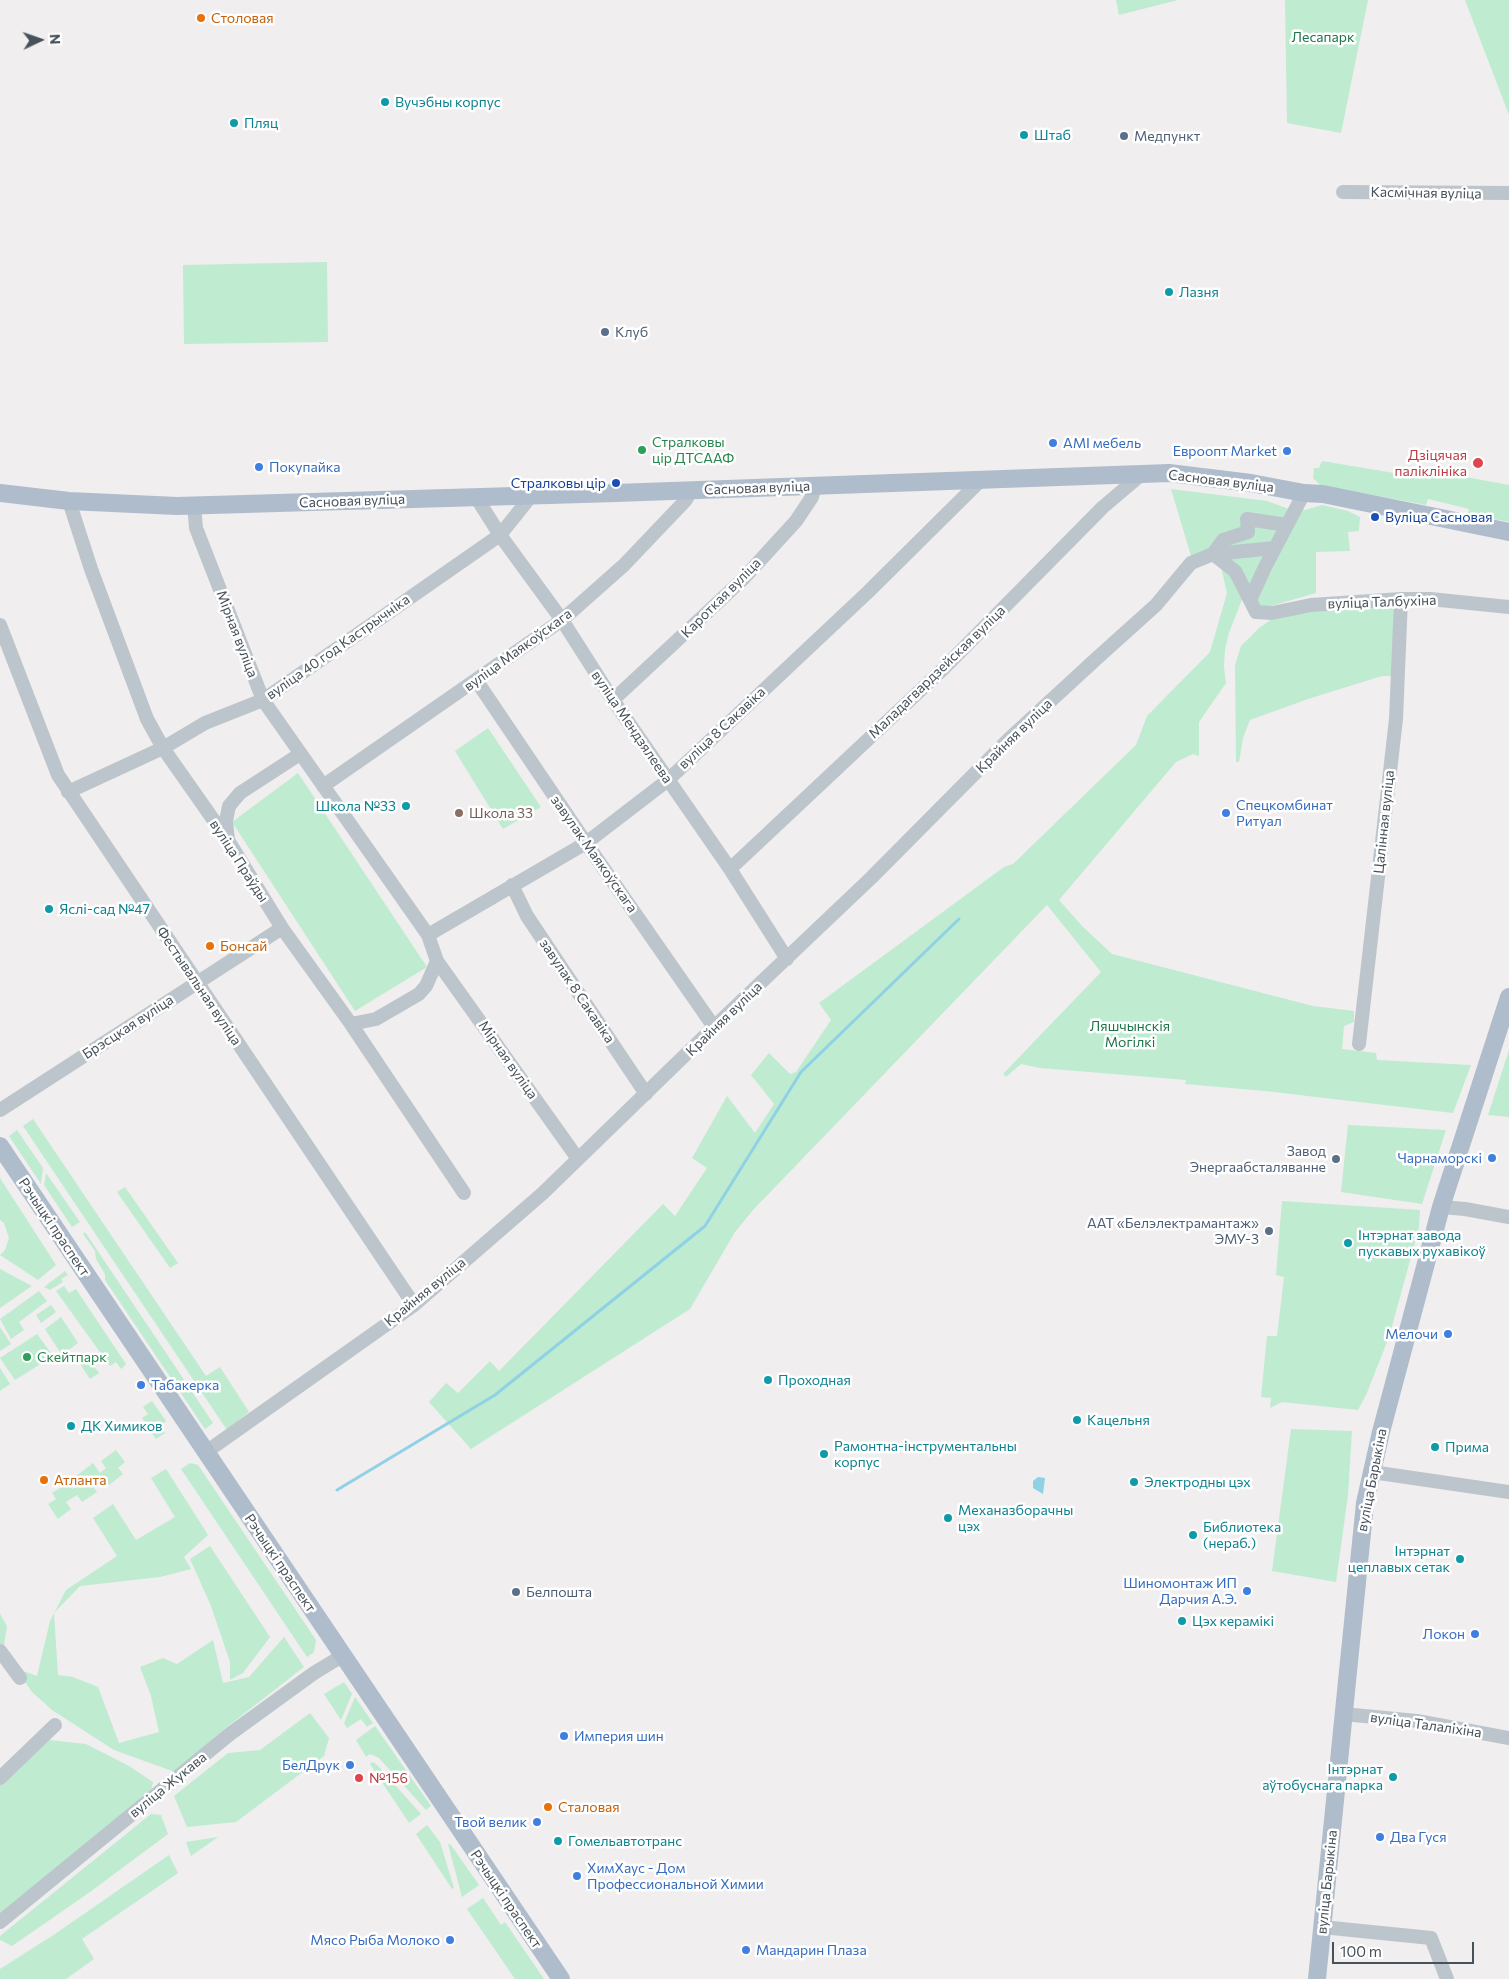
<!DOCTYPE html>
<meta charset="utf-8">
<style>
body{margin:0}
#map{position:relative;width:1509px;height:1979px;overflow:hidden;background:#f0eeee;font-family:Commissioner,sans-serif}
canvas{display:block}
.north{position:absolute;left:15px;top:15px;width:50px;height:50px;-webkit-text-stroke:4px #fff;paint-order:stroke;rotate:87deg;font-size:14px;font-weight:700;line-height:20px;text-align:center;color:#47515a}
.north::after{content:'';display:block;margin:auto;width:18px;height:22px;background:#47515a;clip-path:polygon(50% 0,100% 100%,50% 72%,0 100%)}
.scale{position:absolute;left:1332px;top:1942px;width:142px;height:22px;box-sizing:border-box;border:2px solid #47515a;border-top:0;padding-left:6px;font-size:15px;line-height:18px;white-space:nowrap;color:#47515a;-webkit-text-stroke:4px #fff;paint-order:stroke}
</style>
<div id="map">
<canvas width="1509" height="1979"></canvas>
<div class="north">N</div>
<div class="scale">100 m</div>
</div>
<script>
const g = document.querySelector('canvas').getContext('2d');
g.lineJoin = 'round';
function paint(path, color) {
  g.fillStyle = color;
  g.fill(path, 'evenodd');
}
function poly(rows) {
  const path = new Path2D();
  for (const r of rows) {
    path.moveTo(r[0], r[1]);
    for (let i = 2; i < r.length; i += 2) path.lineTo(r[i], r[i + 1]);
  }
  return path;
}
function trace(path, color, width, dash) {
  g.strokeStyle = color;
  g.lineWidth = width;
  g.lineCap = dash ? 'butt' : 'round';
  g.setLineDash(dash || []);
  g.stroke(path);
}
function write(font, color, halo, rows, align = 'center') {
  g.font = font + ' Commissioner,sans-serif';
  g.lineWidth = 5;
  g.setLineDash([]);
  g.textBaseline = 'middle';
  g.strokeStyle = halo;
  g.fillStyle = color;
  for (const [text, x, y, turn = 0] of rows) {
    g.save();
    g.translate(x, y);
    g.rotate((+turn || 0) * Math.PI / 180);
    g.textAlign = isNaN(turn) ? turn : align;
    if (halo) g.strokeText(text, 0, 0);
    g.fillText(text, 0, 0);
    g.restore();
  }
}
const green = poly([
 [1116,0,1178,0,1119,15],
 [1285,0,1368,0,1341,133,1287,123],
 [1465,0,1509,0,1509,115],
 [327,262,328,342,184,344,183,265],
 [1322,461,1424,478,1429,470,1509,485,1509,522,1468,514,1469,509,1428,499,1426,505,1320,485,1313,478,1314,468,1319,468],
 [1171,489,1267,501,1289,509,1241,602,1229,633,1225,649,1224,667,1226,683,1199,722,1199,756,1193,754,1176,762,1059,900,1083,927,1112,954,1313,1006,1354,1011,1354,1022,1344,1026,1342,1049,1376,1053,1377,1060,1471,1065,1453,1113,1265,1091,1185,1084,1186,1080,1040,1068,1021,1064,1006,1077,1003,1074,1101,972,1047,905,753,1210,735,1232,690,1309,471,1449,429,1402,446,1383,458,1393,490,1361,499,1371,663,1204,675,1216,707,1168,692,1158,727,1096,755,1133,774,1104,751,1075,769,1053,790,1074,796,1072,831,1020,819,1003,1004,867,1013,864,1136,745,1147,716,1210,652,1227,593,1221,567,1206,551,1191,556],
 [1322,505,1348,511,1360,517,1359,531,1348,532,1350,551,1316,552,1316,593,1260,609,1255,599,1298,512],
 [1394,604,1392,676,1382,676,1308,699,1250,720,1243,738,1239,762,1236,762,1235,665,1241,646,1259,628,1276,616,1308,609],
 [488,728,541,807,503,829,455,751],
 [298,773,427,967,355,1011,232,822],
 [1509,1050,1509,1117,1488,1115],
 [33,1119,206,1376,220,1367,249,1412,227,1430,23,1126],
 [1348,1125,1446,1130,1422,1204,1341,1192],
 [17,1130,43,1168,41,1184,9,1136],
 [46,1173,80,1222,72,1227,44,1185],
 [0,1178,56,1265,38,1280,0,1255,5,1250,9,1238,4,1223,0,1220],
 [125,1187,178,1263,170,1268,117,1192],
 [1282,1201,1420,1210,1419,1228,1389,1337,1366,1395,1358,1410,1282,1402,1270,1408,1271,1398,1261,1397,1267,1336,1277,1336,1284,1277,1276,1275],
 [85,1232,213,1423,205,1429,105,1280,105,1274,96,1259,95,1251,83,1234],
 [0,1269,32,1286,0,1308],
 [65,1271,68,1275,61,1279,63,1282,50,1290,44,1287],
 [64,1286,69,1293,76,1289,126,1364,121,1369,116,1362,110,1366,56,1291],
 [39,1291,47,1301,19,1322,24,1330,11,1339,0,1319],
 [51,1305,56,1312,41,1323,36,1315],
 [61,1317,78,1343,62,1355,45,1329],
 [0,1327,11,1344,0,1351],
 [37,1334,53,1356,15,1380,0,1358],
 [84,1352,99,1373,90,1379,76,1358],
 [0,1368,10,1384,0,1391],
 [152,1401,166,1421,160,1426,165,1433,156,1439,142,1418,148,1414,143,1407],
 [1291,1429,1352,1431,1348,1495,1336,1582,1272,1571],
 [116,1450,125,1462,118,1468,123,1474,109,1485,103,1477,92,1485,97,1492,82,1502,77,1495,66,1502,71,1509,58,1519,48,1504,56,1499,52,1493,68,1483,72,1489,80,1484,75,1477,93,1463,100,1473,106,1468,101,1461],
 [190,1463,198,1465,316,1640,314,1652,307,1657,181,1469],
 [166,1469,208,1535,184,1557,191,1569,160,1577,80,1586,54,1613,58,1675,73,1677,98,1687,119,1743,159,1732,151,1696,140,1667,163,1658,177,1664,213,1640,223,1683,249,1677,284,1637,304,1667,227,1727,175,1772,114,1750,52,1710,32,1692,0,1646,0,1614,7,1626,4,1645,23,1671,37,1676,50,1621,66,1590,117,1556,93,1518,113,1504,136,1540,175,1517,151,1478],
 [210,1546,270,1637,243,1673,230,1680,230,1662,211,1606,190,1559],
 [344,1682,352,1694,341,1720,324,1694],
 [355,1697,373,1723,367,1727,361,1719,347,1728,344,1723],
 [310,1713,329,1738,324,1756,236,1822,187,1827,174,1796,228,1753,260,1750],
 [375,1726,431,1806,426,1810,379,1758,370,1754,366,1757,356,1740],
 [40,1739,86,1744,129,1766,153,1782,151,1791,0,1914,0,1778],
 [372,1762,375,1763,380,1768,421,1814,409,1823,370,1764],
 [151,1814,161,1815,168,1834,90,1892,12,1946,0,1940,0,1936],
 [427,1825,440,1842,454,1888,452,1889,416,1834],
 [218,1837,191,1856,186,1842],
 [448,1844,451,1845,479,1885,462,1897],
 [169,1855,178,1873,82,1939,94,1959,66,1979,0,1979,0,1969,55,1934],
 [483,1898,501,1925,505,1922,544,1979,515,1979,467,1909]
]);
const water = poly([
 [1038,1477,1045,1478,1043,1494,1033,1488,1033,1481]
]);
const stream = poly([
 [337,1490,495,1395,705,1226,801,1072,959,919]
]);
const minor = poly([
 [1343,192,1509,193],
 [1304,493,1265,567,1250,600,1256,612,1272,613,1311,605,1401,599,1430,599,1509,607],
 [476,497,500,535,562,620,613,700,730,869,787,959],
 [69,501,91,569,147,719,163,748,229,842,282,928,351,1024,464,1193],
 [194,505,196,528,263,700,428,935,437,961,578,1159],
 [1250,600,1235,571,1213,554,1223,540,1248,532,1247,519,1287,525],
 [0,625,58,775,414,1305],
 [476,680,586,843,714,1027],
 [613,700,743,579,796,521,812,497,815,486],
 [323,786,562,620,624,565,685,501,692,490],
 [68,792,163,748,205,723,263,700,500,535,532,495],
 [228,841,226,821,229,806,240,793,300,754],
 [730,869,942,670,1103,507,1142,474],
 [512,885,527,916,646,1094],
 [428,935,586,843,668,780,868,592,982,479],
 [351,1024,376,1019,419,994,426,986,437,961],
 [1359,1044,1396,719,1401,599],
 [0,1110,282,928],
 [1441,1207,1465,1209,1509,1217],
 [206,1452,414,1305,543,1193,714,1027,871,878,1008,740,1096,659,1156,605,1191,563,1213,554,1275,548],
 [1372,1472,1509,1492],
 [0,1651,20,1678],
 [1343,1714,1417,1721,1509,1738],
 [0,1778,55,1725],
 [0,1922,230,1734,314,1673,342,1656],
 [1322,1927,1431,1938,1447,1979]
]);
const major = poly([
 [0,493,69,501,177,506,616,493,1169,473,1251,483,1304,493,1323,494,1509,532],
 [0,1146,561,1979],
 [1317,1979,1365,1503,1381,1432,1441,1207,1509,997]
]);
const markers = [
 [201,18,5,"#e8710a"],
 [385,102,5,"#0f9aa8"],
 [234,123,5,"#0f9aa8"],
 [1024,135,5,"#0f9aa8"],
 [1124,136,5,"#5c6f8a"],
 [1169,292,5,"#0f9aa8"],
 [605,332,5,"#5c6f8a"],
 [1053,443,5,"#3f7fe0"],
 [642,450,5,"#2e9e5b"],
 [1287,451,5,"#3f7fe0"],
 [1478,463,6,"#e0444e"],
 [259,467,5,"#3f7fe0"],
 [616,483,5,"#1a4fb4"],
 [1375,517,5,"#1a4fb4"],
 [406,806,5,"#0f9aa8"],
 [459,813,5,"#8d6e63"],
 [1226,813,5,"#3f7fe0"],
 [49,909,5,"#0f9aa8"],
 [210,946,5,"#e8710a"],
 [1492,1158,5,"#3f7fe0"],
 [1336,1159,5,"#5c6f8a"],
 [1269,1231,5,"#5c6f8a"],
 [1348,1243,5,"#0f9aa8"],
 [1448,1334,5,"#3f7fe0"],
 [27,1357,5,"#2e9e5b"],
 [768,1380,5,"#0f9aa8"],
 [141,1385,5,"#3f7fe0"],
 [1077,1420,5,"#0f9aa8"],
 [71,1426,5,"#0f9aa8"],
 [1435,1447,5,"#0f9aa8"],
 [824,1454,5,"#0f9aa8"],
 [44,1480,5,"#e8710a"],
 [1134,1482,5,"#0f9aa8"],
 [948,1518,5,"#0f9aa8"],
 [1193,1535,5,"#0f9aa8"],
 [1460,1559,5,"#0f9aa8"],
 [1247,1591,5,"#3f7fe0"],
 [516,1592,5,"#5c6f8a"],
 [1182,1621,5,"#0f9aa8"],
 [1475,1634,5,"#3f7fe0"],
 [564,1736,5,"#3f7fe0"],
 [350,1765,5,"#3f7fe0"],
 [1393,1777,5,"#0f9aa8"],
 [359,1778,5,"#e0444e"],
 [548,1807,5,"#e8710a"],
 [537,1822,5,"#3f7fe0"],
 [1380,1837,5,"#3f7fe0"],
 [558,1841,5,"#0f9aa8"],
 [577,1876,5,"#3f7fe0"],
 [450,1940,5,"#3f7fe0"],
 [746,1950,5,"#3f7fe0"]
];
const foodNames = [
 ["Столовая",211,18],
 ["Бонсай",220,946],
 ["Атланта",54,1480],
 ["Сталовая",558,1807]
];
const parkNames = [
 ["Лесапарк",1323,37],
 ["Ляшчынскія",1130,1026],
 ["Могілкі",1130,1042]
];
const cultureNames = [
 ["Вучэбны корпус",395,102],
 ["Пляц",244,123],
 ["Штаб",1034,135],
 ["Лазня",1179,292],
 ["Школа №33",396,806,"right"],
 ["Яслі-сад №47",59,909],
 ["Інтэрнат завода",1358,1235],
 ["пускавых рухавікоў",1358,1251],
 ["Проходная",778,1380],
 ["Кацельня",1087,1420],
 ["ДК Химиков",81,1426],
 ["Рамонтна-інструментальны",834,1446],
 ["корпус",834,1462],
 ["Прима",1445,1447],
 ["Электродны цэх",1144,1482],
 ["Механазборачны",958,1510],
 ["цэх",958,1526],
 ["Библиотека",1203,1527],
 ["(нераб.)",1203,1543],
 ["Інтэрнат",1450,1551,"right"],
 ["цеплавых сетак",1450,1567,"right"],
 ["Цэх керамікі",1192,1621],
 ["Інтэрнат",1383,1769,"right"],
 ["аўтобуснага парка",1383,1785,"right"],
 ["Гомельавтотранс",568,1841]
];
const serviceNames = [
 ["Медпункт",1134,136],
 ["Клуб",615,332],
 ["Завод",1326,1151,"right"],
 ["Энергаабсталяванне",1326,1167,"right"],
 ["ААТ «Белэлектрамантаж»",1259,1223,"right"],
 ["ЭМУ-3",1259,1239,"right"],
 ["Белпошта",526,1592]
];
const streetNames = [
 ["Касмічная вуліца",1426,193,1],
 ["Сасновая вуліца",1221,481,7],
 ["Сасновая вуліца",757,488,-2],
 ["Сасновая вуліца",352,501,-2],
 ["Кароткая вуліца",721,598,-45],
 ["вуліца Талбухіна",1382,602,-2],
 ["Мірная вуліца",237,634,69],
 ["вуліца 40 год Кастрычніка",338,647,-35],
 ["вуліца Маякоўскага",518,650,-36],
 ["Маладагвардзейская вуліца",937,672,-44],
 ["вуліца Мендзялеева",632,727,56],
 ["вуліца 8 Сакавіка",722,728,-43],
 ["Крайняя вуліца",1014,736,-44],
 ["Цалінная вуліца",1384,822,-84],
 ["завулак Маякоўскага",594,854,55],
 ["вуліца Праўды",239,861,57],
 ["Фестывальная вуліца",199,986,56],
 ["завулак 8 Сакавіка",577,991,56],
 ["Крайняя вуліца",724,1019,-44],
 ["Брэсцкая вуліца",128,1027,-33],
 ["Мірная вуліца",508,1060,55],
 ["Рэчыцкі праспект",54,1227,56],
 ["Крайняя вуліца",425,1292,-39],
 ["вуліца Барыкіна",1372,1480,-79],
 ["Рэчыцкі праспект",280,1563,56],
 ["вуліца Талаліхіна",1426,1725,8],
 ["вуліца Жукава",168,1785,-39],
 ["вуліца Барыкіна",1327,1882,-84],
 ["Рэчыцкі праспект",506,1899,56]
];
const leisureNames = [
 ["Стралковы",652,442],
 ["цір ДТСААФ",652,458],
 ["Скейтпарк",37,1357]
];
const shopNames = [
 ["AMI мебель",1063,443],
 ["Евроопт Market",1277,451,"right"],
 ["Покупайка",269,467],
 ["Спецкомбинат",1236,805],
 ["Ритуал",1236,821],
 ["Чарнаморскі",1482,1158,"right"],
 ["Мелочи",1438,1334,"right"],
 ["Табакерка",151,1385],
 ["Шиномонтаж ИП",1237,1583,"right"],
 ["Дарчия А.Э.",1237,1599,"right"],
 ["Локон",1465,1634,"right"],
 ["Империя шин",574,1736],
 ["БелДрук",340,1765,"right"],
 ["Твой велик",527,1822,"right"],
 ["Два Гуся",1390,1837],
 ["ХимХаус - Дом",587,1868],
 ["Профессиональной Химии",587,1884],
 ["Мясо Рыба Молоко",440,1940,"right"],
 ["Мандарин Плаза",756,1950]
];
const healthNames = [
 ["Дзіцячая",1467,455],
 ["паліклініка",1467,471],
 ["№156",369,1778,"left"]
];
const transitNames = [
 ["Стралковы цір",606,483],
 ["Вуліца Сасновая",1385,517,"left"]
];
const educationNames = [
 ["Школа 33",469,813]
];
paint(green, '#bfebd1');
paint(water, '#8fd1e5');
trace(stream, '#8fd1e5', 3);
trace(minor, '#bdc5cc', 14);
trace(major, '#afbccb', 18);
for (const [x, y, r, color] of markers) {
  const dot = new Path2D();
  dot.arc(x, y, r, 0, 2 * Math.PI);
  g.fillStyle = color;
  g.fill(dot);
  trace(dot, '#fff', 2);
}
write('14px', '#c56008', '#fff', foodNames, 'left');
write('14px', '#1e754b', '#fff', parkNames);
write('14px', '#0d838f', '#fff', cultureNames, 'left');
write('14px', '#4e5e75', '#fff', serviceNames, 'left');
write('14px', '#47515a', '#fff', streetNames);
write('14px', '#27864d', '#fff', leisureNames, 'left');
write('14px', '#366cbe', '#fff', shopNames, 'left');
write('14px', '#be3a42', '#fff', healthNames, 'right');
write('14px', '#164399', '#fff', transitNames, 'right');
write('14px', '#785e54', '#fff', educationNames, 'left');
</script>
